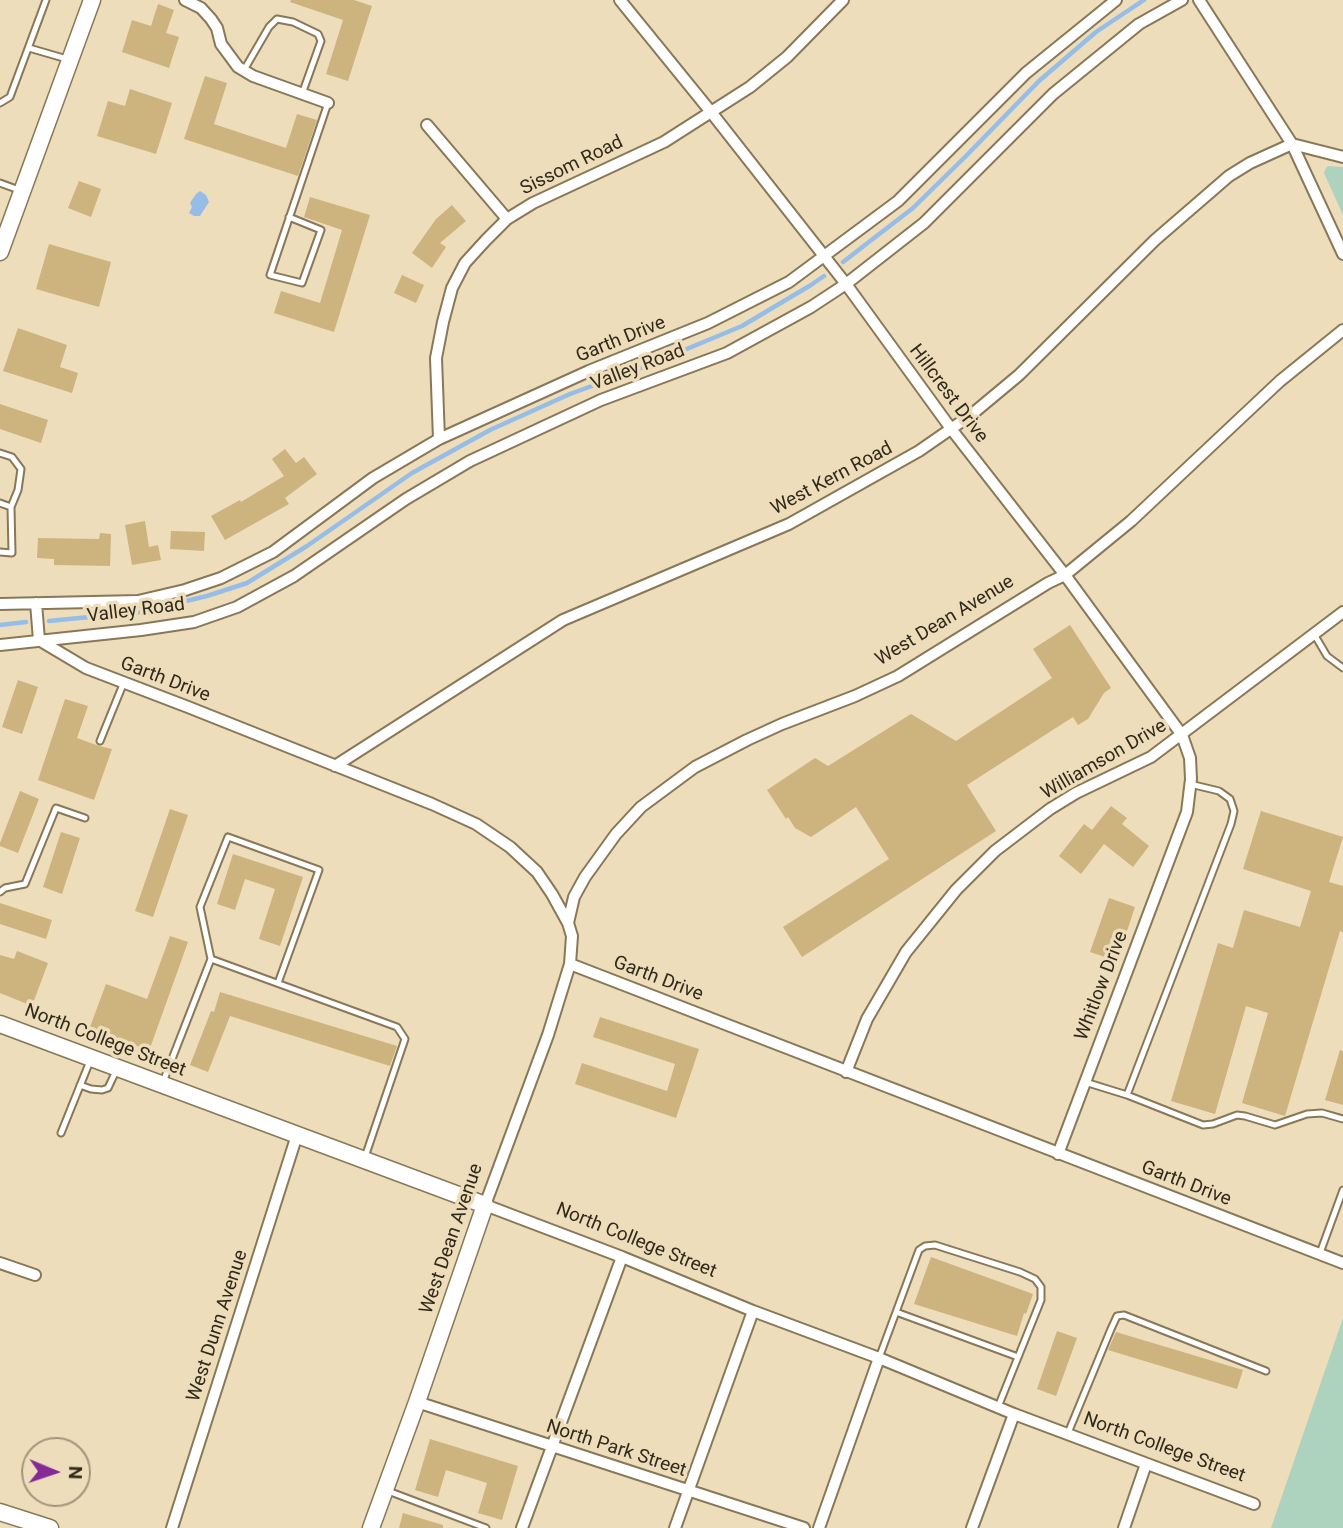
<!DOCTYPE html>
<style>
body{margin:0}
#map{position:relative;width:1343px;height:1528px;overflow:hidden;background:#eeddba;font-family:Roboto,sans-serif}
canvas{display:block}
.north{position:absolute;left:21px;top:1437px;width:70px;height:70px;box-sizing:border-box;background:#eeddba;border:2px solid #a2957b;border-radius:50%;rotate:92deg;font-size:19px;font-weight:700;line-height:28px;text-align:center;color:#302a1c}
.north::after{content:'';display:block;margin:auto;width:24px;height:32px;background:#852a96;clip-path:polygon(50% 0,100% 100%,50% 72%,0 100%)}
</style>
<div id="map">
<canvas width="1343" height="1528"></canvas>
<div class="north">N</div>
</div>
<script>
const g = document.querySelector('canvas').getContext('2d');
g.lineJoin = 'round';
function paint(path, color) {
  g.fillStyle = color;
  g.fill(path, 'evenodd');
}
function poly(rows) {
  const path = new Path2D();
  for (const r of rows) {
    path.moveTo(r[0], r[1]);
    for (let i = 2; i < r.length; i += 2) path.lineTo(r[i], r[i + 1]);
  }
  return path;
}
function trace(path, color, width, dash) {
  g.strokeStyle = color;
  g.lineWidth = width;
  g.lineCap = dash ? 'butt' : 'round';
  g.setLineDash(dash || []);
  g.stroke(path);
}
function write(font, color, halo, rows, align = 'center') {
  g.font = font + ' Roboto,sans-serif';
  g.lineWidth = 7;
  g.setLineDash([]);
  g.textBaseline = 'middle';
  g.strokeStyle = halo;
  g.fillStyle = color;
  for (const [text, x, y, turn = 0] of rows) {
    g.save();
    g.translate(x, y);
    g.rotate((+turn || 0) * Math.PI / 180);
    g.textAlign = isNaN(turn) ? turn : align;
    if (halo) g.strokeText(text, 0, 0);
    g.fillText(text, 0, 0);
    g.restore();
  }
}
const green = poly([
 [1328,166,1343,167,1343,215,1324,173,1326,168],
 [1343,1318,1343,1528,1271,1528]
]);
const water = poly([
 [200,191,206,195,209,202,200,216,194,216,189,213,192,207,190,203,196,194]
]);
const stream = poly([
 [843,262,913,208,965,157,1039,81,1096,32,1144,0],
 [49,621,140,612,207,596,247,583,307,546,412,473,490,430,570,394,641,368,742,326,811,285,824,276],
 [0,625,26,622]
]);
const building = poly([
 [291,0,354,0,372,6,348,81,326,74,343,20,290,2],
 [158,4,174,10,166,33,179,37,169,68,122,52,132,20,151,26],
 [205,76,227,83,214,124,286,148,297,114,317,120,298,176,184,139],
 [130,89,172,103,156,154,97,136,108,101,125,106],
 [79,181,101,189,91,217,68,208],
 [310,197,370,215,334,332,274,313,281,291,320,303,342,230,304,217],
 [452,205,466,221,440,243,446,247,432,268,412,253,436,219],
 [49,244,111,262,99,307,36,289],
 [402,275,424,285,416,303,394,293],
 [18,328,67,345,60,367,78,373,72,393,3,371],
 [0,404,48,420,41,443,0,429],
 [285,449,296,463,304,457,317,474,285,498,289,504,225,540,211,516,240,500,241,502,284,476,272,459],
 [145,521,149,547,158,545,161,560,132,565,125,525],
 [171,531,205,532,204,551,170,549],
 [100,533,111,534,110,566,54,565,54,559,37,558,38,538,99,539],
 [1070,625,1111,688,1104,693,1088,719,1078,725,1073,717,967,785,996,831,802,957,783,927,889,859,856,807,811,837,795,828,788,817,786,819,767,790,815,758,828,766,911,714,956,741,1052,678,1033,649],
 [18,680,38,687,22,734,2,727],
 [65,699,88,706,77,738,99,746,112,749,94,800,38,780],
 [20,791,39,799,18,853,0,846,0,843],
 [1111,806,1127,818,1122,824,1149,846,1133,867,1104,844,1081,874,1059,856,1084,824,1092,830],
 [170,809,188,815,153,917,135,911],
 [1261,811,1343,837,1329,882,1343,886,1343,932,1340,931,1285,1116,1242,1103,1268,1013,1246,1006,1215,1114,1171,1101,1218,943,1233,948,1244,910,1300,927,1311,891,1243,869],
 [61,832,80,838,62,894,43,887],
 [233,854,303,877,280,946,259,939,275,889,245,879,235,910,217,904],
 [1109,898,1135,907,1117,961,1090,952],
 [0,903,52,920,46,939,0,924],
 [170,936,188,942,149,1051,90,1027,106,984,147,999],
 [17,951,48,963,32,1006,0,993,0,955,14,959],
 [220,992,397,1046,390,1066,230,1016,208,1072,190,1065,211,1011,214,1012],
 [600,1017,699,1049,676,1118,575,1084,582,1063,667,1091,675,1064,593,1037],
 [1340,1050,1343,1051,1343,1105,1325,1100],
 [931,1257,1033,1294,1026,1314,1024,1313,1017,1336,914,1304],
 [1057,1331,1077,1338,1056,1396,1037,1389],
 [1116,1332,1243,1370,1237,1389,1108,1350],
 [430,1439,518,1466,502,1520,478,1513,487,1483,446,1470,438,1497,415,1490],
 [403,1513,443,1525,443,1528,399,1528]
]);
const lane = poly([
 [29,48,67,59],
 [244,70,269,27,277,19,293,22,318,34,321,41,302,94],
 [0,103,10,97,46,0],
 [0,183,19,190],
 [289,217,321,230,302,283,270,275,328,103],
 [0,453,12,457,21,469,18,490,11,507],
 [0,503,11,507,12,553,0,552],
 [1314,634,1327,656,1343,668],
 [100,741,124,682],
 [0,892,5,888,25,884,56,808,85,818],
 [211,959,200,907,228,837,319,870,278,983],
 [163,1082,211,959,397,1027,405,1039,365,1157],
 [1085,1082,1127,1095,1203,1125,1213,1124,1237,1115,1245,1116,1275,1125,1307,1114,1322,1113,1343,1119],
 [80,1085,91,1089,102,1090,108,1088,116,1071],
 [1127,1095,1231,824,1234,811,1230,799,1219,791,1190,784],
 [61,1133,90,1061],
 [1320,1253,1343,1190],
 [896,1312,1018,1357],
 [879,1358,919,1250,925,1246,935,1245,1020,1272,1035,1279,1041,1287,1041,1300,998,1407],
 [1068,1433,1111,1329,1117,1316,1124,1315,1266,1371],
 [388,1491,486,1528]
]);
const street = poly([
 [185,0,201,8,211,19,217,28,221,44,238,67,253,76,328,103],
 [620,0,711,112,846,284,952,430,1065,575,1182,735,1190,758,1191,779,1187,812,1058,1154],
 [1199,0,1292,144,1343,254],
 [427,125,507,219],
 [439,439,436,358,443,322,452,288,465,263,486,240,507,219,533,203,664,142,750,87,787,57,843,0],
 [36,603,39,640,86,668,188,707,432,804,476,824,510,847,537,872,552,894,568,923,572,936,570,964,548,1035,485,1205,622,1257,753,1311,879,1358,1014,1414,1254,1504],
 [0,604,138,601,185,590,221,578,273,552,373,478,439,439,589,371,708,323,789,282,898,201,1026,73,1116,0],
 [0,645,141,630,194,622,237,607,294,576,406,499,470,461,601,400,727,353,811,307,846,284,924,223,1053,94,1139,24,1182,0],
 [335,766,563,620,789,524,919,451,971,415,1019,375,1155,240,1229,176,1250,163,1292,144,1343,157],
 [568,923,574,897,585,877,616,834,641,807,695,767,747,740,782,724,855,696,898,676,1048,583,1065,575,1131,521,1280,381,1343,330],
 [570,964,1343,1263],
 [846,1072,867,1019,906,952,956,890,995,851,1050,809,1076,793,1151,757,1343,612],
 [0,1263,35,1275],
 [417,1402,804,1528],
 [172,1528,297,1135],
 [522,1528,622,1257],
 [675,1528,753,1311],
 [819,1528,879,1358],
 [972,1528,1014,1414],
 [1124,1528,1146,1464]
]);
const secondary = poly([
 [0,252,92,0],
 [0,1024,485,1205,417,1402,371,1528],
 [0,1512,50,1528]
]);
const streetNames = [
 ["Sissom Road",572,166,-26],
 ["Garth Drive",621,340,-22],
 ["Valley Road",638,368,-21],
 ["Hillcrest Drive",948,394,53],
 ["West Kern Road",832,479,-28],
 ["Valley Road",136,611,-7],
 ["West Dean Avenue",945,621,-31],
 ["Garth Drive",165,680,21],
 ["Williamson Drive",1104,760,-30],
 ["Garth Drive",658,979,21],
 ["Whitlow Drive",1102,986,-69],
 ["North College Street",105,1041,21],
 ["Garth Drive",1186,1184,21],
 ["West Dean Avenue",452,1239,-71],
 ["North College Street",636,1241,22],
 ["West Dunn Avenue",218,1326,-72],
 ["North College Street",1164,1448,20],
 ["North Park Street",616,1449,18]
];
paint(green, '#add2be');
paint(water, '#95bde8');
trace(stream, '#95bde8', 4.5);
paint(building, '#cdb37e');
trace(lane, '#887858', 9);
trace(street, '#887858', 14);
trace(secondary, '#887858', 19);
trace(lane, '#fff', 5);
trace(street, '#fff', 10);
trace(secondary, '#fff', 16);
write('19px', '#302a1c', '#eeddba', streetNames);
</script>
